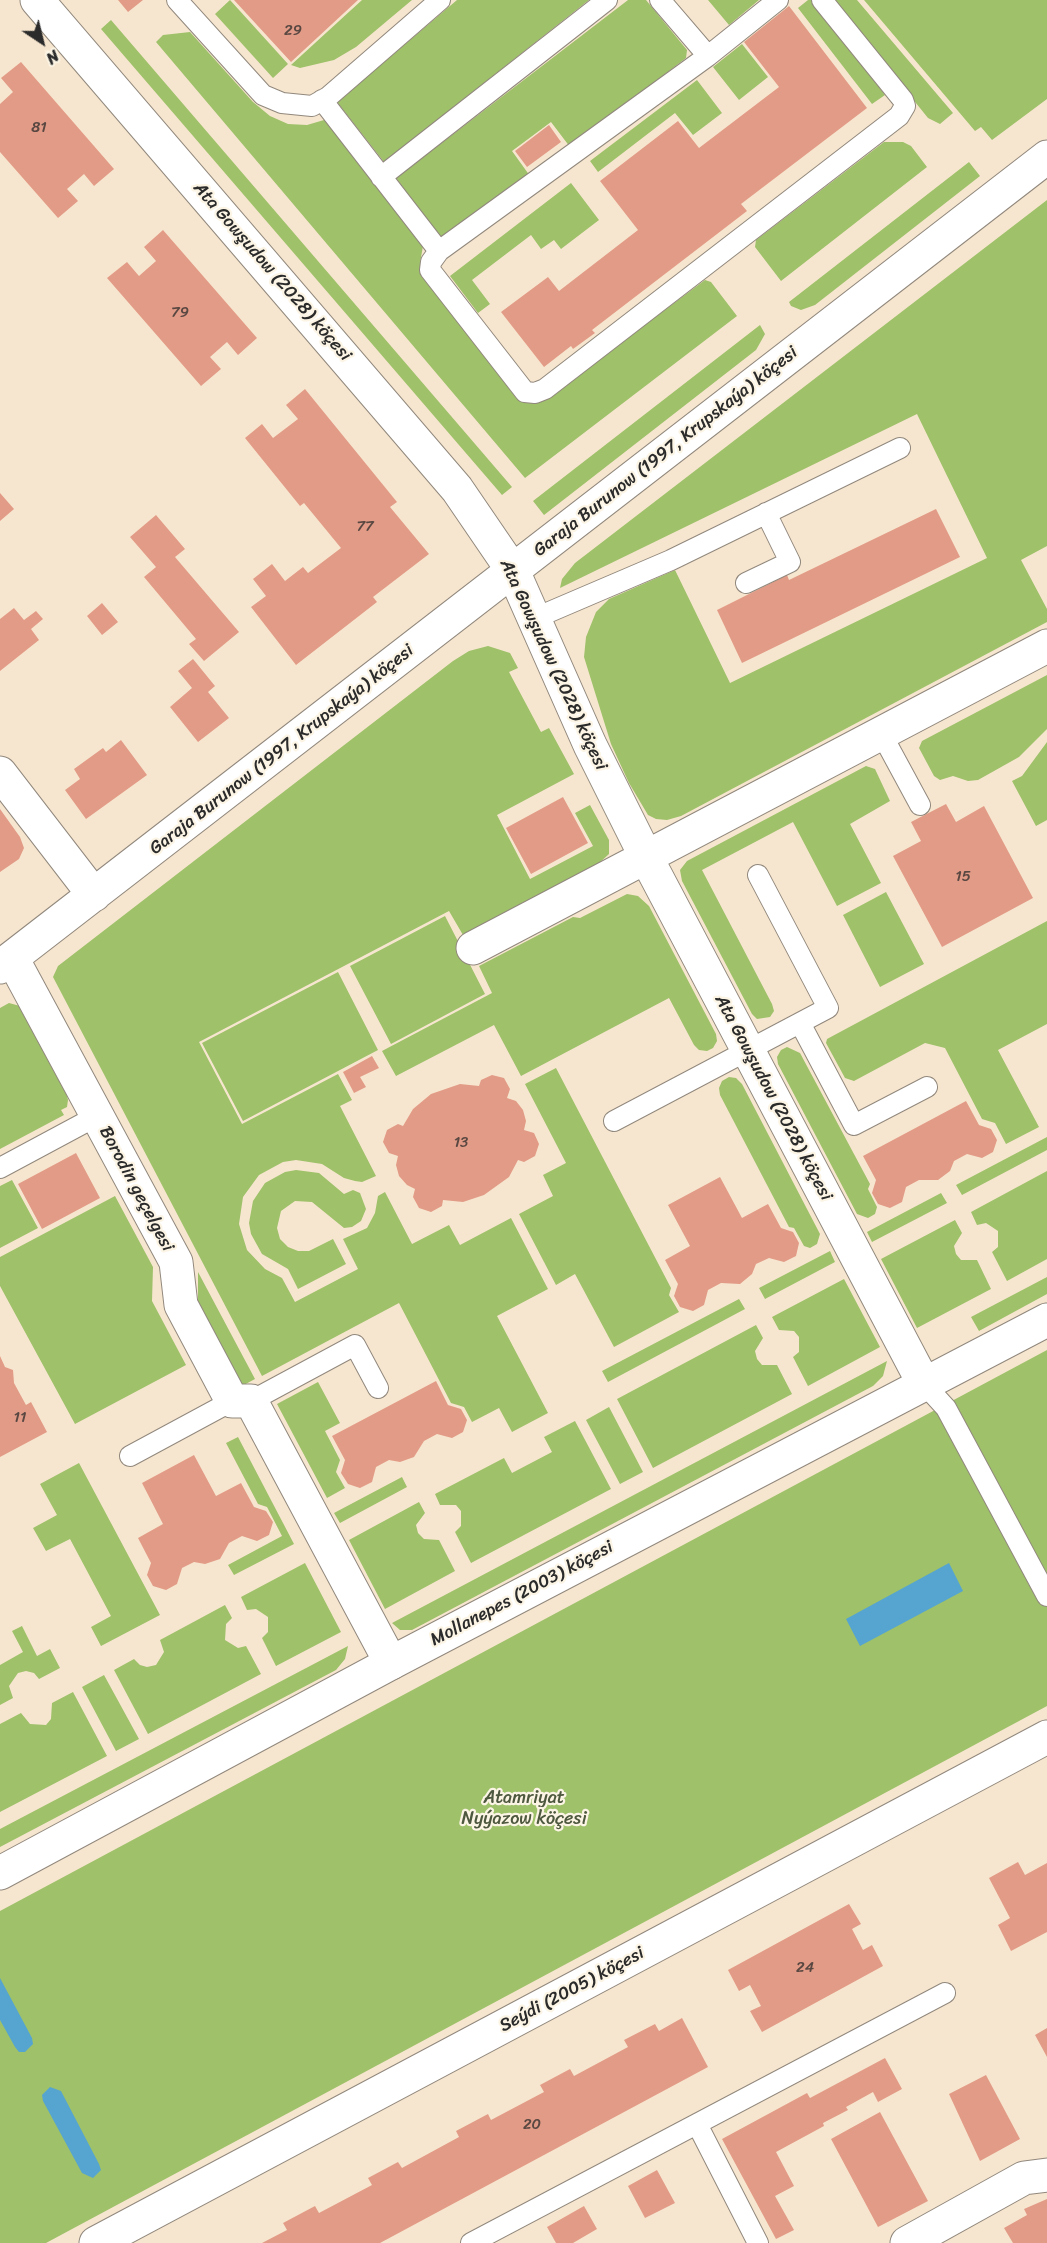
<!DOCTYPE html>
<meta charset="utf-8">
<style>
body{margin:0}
#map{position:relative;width:1047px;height:2243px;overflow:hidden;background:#f7e6cf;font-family:Sriracha,sans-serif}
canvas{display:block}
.north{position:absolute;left:12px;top:12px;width:60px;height:60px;-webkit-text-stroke:4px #fcf5e5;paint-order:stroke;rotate:145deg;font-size:16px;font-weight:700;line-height:24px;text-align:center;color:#2b2b2b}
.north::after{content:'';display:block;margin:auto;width:21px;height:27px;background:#2b2b2b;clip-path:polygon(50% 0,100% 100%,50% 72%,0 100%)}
</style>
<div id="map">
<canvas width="1047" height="2243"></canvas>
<div class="north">N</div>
</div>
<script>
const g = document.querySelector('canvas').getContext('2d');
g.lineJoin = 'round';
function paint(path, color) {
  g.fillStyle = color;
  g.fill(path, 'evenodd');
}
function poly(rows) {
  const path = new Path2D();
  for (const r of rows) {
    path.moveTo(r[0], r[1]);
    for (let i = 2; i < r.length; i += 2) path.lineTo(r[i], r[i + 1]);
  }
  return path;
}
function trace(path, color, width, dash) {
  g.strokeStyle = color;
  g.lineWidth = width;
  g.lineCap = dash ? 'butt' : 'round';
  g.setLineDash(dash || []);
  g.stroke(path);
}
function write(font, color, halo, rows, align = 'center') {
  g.font = font + ' Sriracha,sans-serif';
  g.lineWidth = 4.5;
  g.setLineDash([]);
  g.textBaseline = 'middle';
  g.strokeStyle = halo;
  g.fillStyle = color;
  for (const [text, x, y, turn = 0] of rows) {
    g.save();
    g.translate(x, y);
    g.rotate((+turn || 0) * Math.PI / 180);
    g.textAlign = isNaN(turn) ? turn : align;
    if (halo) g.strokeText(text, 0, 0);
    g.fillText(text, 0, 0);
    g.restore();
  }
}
const green = poly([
 [230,0,288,64,273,78,215,14],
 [362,0,412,0,356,47,334,60,300,68,291,65],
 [457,0,589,0,384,162,337,102],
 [628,0,646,0,687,50,686,58,570,147,551,122,512,151,530,176,442,241,396,178],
 [708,0,759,0,729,25],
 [808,0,812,0,885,95,872,104,798,8],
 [833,0,857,0,953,113,940,124,928,118],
 [864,0,1047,0,1047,99,992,140,981,127,975,131],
 [111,20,512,487,502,495,101,29],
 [190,32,253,102,270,116,288,124,307,125,324,120,328,122,423,246,420,263,424,275,544,400,705,280,711,282,737,316,525,478,156,42,163,35],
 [742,44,768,77,739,100,713,67],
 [697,80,722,113,693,135,675,113,598,172,590,161],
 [884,142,903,142,911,146,927,167,781,281,755,247,756,240],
 [969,162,980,176,815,305,801,310,791,306,789,302],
 [571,183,599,220,561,249,554,240,541,249,531,235,472,280,490,304,478,313,450,276],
 [1047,200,1047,546,1021,560,1047,609,1047,622,681,816,667,820,656,819,648,815,629,783,611,744,584,657,586,637,596,612,609,599,675,570,730,683,987,558,917,414,560,588,562,579,575,563],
 [760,325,765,334,756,350,544,515,533,501],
 [488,646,510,653,518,668,509,672,541,732,549,728,574,774,497,815,530,879,593,846,575,813,590,805,609,840,609,854,597,865,463,935,449,911,199,1042,242,1124,338,1074,352,1100,340,1106,376,1176,362,1182,355,1181,344,1178,322,1164,296,1160,283,1162,259,1175,243,1197,239,1224,247,1250,265,1269,282,1278,295,1302,358,1269,343,1239,367,1228,375,1213,378,1196,385,1192,412,1244,449,1225,460,1245,511,1218,548,1289,497,1316,548,1413,512,1432,499,1408,472,1422,464,1407,451,1403,399,1303,262,1376,53,977,58,966,453,661,469,651],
 [1047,675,1047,729,1019,757,978,780,968,781,953,776,940,780,934,776,919,748,922,741],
 [1047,742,1047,820,1036,826,1012,781,1022,776],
 [866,766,875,769,890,801,850,824,881,883,837,906,793,822,702,870,772,1004,774,1011,770,1017,757,1019,752,1014,682,881,680,870,687,861],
 [886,892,924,964,880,987,843,915],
 [627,894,638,896,649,906,716,1034,717,1041,713,1048,707,1051,699,1050,694,1045,669,998,521,1076,494,1025,396,1076,382,1051,492,993,479,966,573,917,580,918],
 [445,916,485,994,391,1044,350,966],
 [1047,921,1047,1024,998,1050,1039,1127,1006,1144,995,1123,982,1119,945,1048,925,1043,854,1081,845,1078,826,1043,827,1039],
 [338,972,378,1050,243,1121,202,1043],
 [9,1003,20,1006,66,1092,68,1100,67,1107,61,1110,64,1115,0,1149,0,1008],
 [787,1047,800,1053,870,1184,868,1189,877,1207,875,1214,868,1218,857,1214,778,1064,777,1057,781,1050],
 [556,1068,671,1288,669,1295,679,1312,614,1347,575,1274,556,1285,519,1214,553,1196,543,1175,566,1163,525,1084],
 [729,1077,736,1078,742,1084,820,1234,817,1244,810,1248,804,1246,794,1228,789,1227,720,1095,719,1088,722,1081],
 [1047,1137,1047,1150,962,1195,956,1185],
 [296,1170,319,1173,344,1194,353,1190,360,1193,366,1209,361,1221,352,1227,344,1228,312,1202,295,1201,281,1211,277,1228,280,1239,288,1247,298,1251,309,1251,333,1239,346,1264,298,1289,288,1269,262,1254,251,1234,249,1223,253,1201,265,1183,285,1172],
 [1047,1171,1047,1259,1007,1281,992,1252,998,1247,998,1231,986,1223,977,1225,971,1212],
 [12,1180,38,1228,0,1248,0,1186],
 [941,1193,947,1203,872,1242,867,1232],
 [115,1196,153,1267,152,1301,186,1365,75,1424,0,1286,0,1257],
 [955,1220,962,1233,954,1246,956,1254,961,1260,977,1260,991,1289,917,1328,881,1259],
 [830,1251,835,1262,765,1299,759,1288],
 [198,1272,255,1379,242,1386,198,1302],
 [1047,1277,1047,1294,979,1331,971,1317],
 [844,1279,880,1347,808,1386,793,1357,799,1352,799,1337,794,1331,779,1330,772,1317],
 [739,1299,745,1309,608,1382,602,1371],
 [756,1325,763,1338,755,1351,757,1359,762,1365,777,1365,792,1394,653,1468,617,1399],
 [1047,1350,1047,1706,46,2243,0,2243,0,1911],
 [887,1361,883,1376,873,1386,412,1630,400,1630,392,1623],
 [318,1382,340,1423,325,1431,340,1460,336,1472,345,1488,327,1498,277,1404],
 [609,1407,643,1472,620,1484,586,1420],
 [575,1421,611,1489,471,1563,455,1532,461,1526,461,1511,456,1505,440,1505,435,1494,504,1458,512,1473,552,1452,544,1437],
 [238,1437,294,1544,234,1575,228,1565,282,1536,267,1507,258,1504,226,1443],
 [79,1463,160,1615,101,1646,91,1627,111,1616,70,1539,46,1551,33,1528,57,1515,40,1484],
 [402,1477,407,1487,340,1523,334,1513],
 [419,1502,425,1513,416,1525,418,1533,424,1539,439,1540,455,1571,385,1609,349,1540],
 [305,1563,341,1632,276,1666,262,1638,268,1632,268,1617,256,1609,247,1610,241,1597],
 [225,1605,232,1618,226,1624,225,1640,238,1648,246,1646,261,1674,148,1734,114,1670,134,1659,140,1665,147,1667,156,1665,164,1652,160,1640],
 [22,1626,37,1656,50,1649,60,1668,39,1679,34,1673,26,1671,18,1673,9,1686,13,1698,0,1705,0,1665,23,1652,12,1631],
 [348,1646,345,1659,336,1670,0,1847,0,1829],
 [104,1675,139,1739,116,1751,82,1687],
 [73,1692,107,1756,0,1812,0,1724,21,1713,30,1724,46,1725,51,1719,52,1703]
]);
const water = poly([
 [949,1563,963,1591,860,1646,846,1619],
 [0,1978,32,2038,33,2044,25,2052,19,2052,15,2047,0,2020],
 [50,2087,61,2091,99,2164,101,2170,93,2178,82,2173,43,2101,42,2095]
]);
const building = poly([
 [118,0,143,0,128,12],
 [234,0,358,0,291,62],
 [789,6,867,108,741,204,747,211,592,330,595,333,573,349,571,346,544,367,501,312,548,277,559,291,638,230,600,181,678,121,699,148,779,87,744,42],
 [21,62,114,169,94,186,84,174,67,189,78,201,58,218,0,152,0,104,13,92,1,78],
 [549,125,561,142,527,167,515,151],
 [163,230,257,338,238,355,227,342,210,357,221,369,201,386,107,278,127,262,139,276,156,261,144,247],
 [305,389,397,502,390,507,429,554,373,597,377,602,296,665,251,607,266,596,253,579,272,564,285,581,303,567,308,573,341,548,304,503,300,506,245,438,262,424,273,438,298,419,286,405],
 [0,493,14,509,0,521],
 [936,509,960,557,742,663,717,610,787,575,789,580],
 [156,515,185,549,175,557,239,632,204,661,189,644,196,639,144,577,156,567,130,537],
 [102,603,118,622,102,635,87,616],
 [14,608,24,620,36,611,43,619,31,629,39,640,0,671,0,619],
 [193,659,215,686,208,692,229,718,198,742,170,707,192,688,178,671],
 [121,740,147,775,86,819,65,790,80,779,74,769,103,748,106,752],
 [563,797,588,843,531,874,506,828],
 [946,804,956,822,984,806,1033,898,942,947,893,856,921,841,911,822],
 [0,809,20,837,24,848,19,859,0,872],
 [372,1056,379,1068,360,1077,366,1087,354,1093,343,1072],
 [492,1075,504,1078,510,1089,507,1098,516,1101,523,1110,526,1121,524,1130,534,1133,539,1144,535,1156,524,1162,518,1160,509,1177,484,1195,463,1202,443,1200,442,1206,431,1212,419,1208,413,1197,415,1189,407,1185,399,1176,396,1165,398,1156,389,1153,383,1142,387,1130,398,1124,403,1126,413,1109,431,1094,460,1084,479,1086,481,1080],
 [966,1101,979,1125,991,1129,997,1140,993,1152,982,1158,967,1154,954,1161,950,1171,938,1180,919,1180,906,1187,902,1202,890,1208,878,1204,872,1193,876,1180,863,1156],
 [76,1153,100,1198,42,1229,18,1184],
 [720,1177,742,1218,768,1204,781,1228,793,1232,799,1243,796,1256,784,1262,769,1258,756,1264,752,1274,740,1284,721,1283,708,1290,704,1305,693,1311,680,1307,674,1296,678,1284,665,1260,690,1246,668,1205],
 [0,1356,5,1367,13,1370,14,1383,26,1405,31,1402,47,1432,0,1457],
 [436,1381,448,1405,461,1409,467,1420,463,1432,452,1438,437,1434,424,1441,414,1457,400,1462,389,1460,376,1467,372,1482,360,1488,348,1484,341,1473,345,1460,332,1436],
 [194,1455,216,1496,241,1483,254,1507,266,1511,273,1522,269,1535,257,1541,242,1536,229,1543,220,1559,205,1564,194,1562,182,1568,177,1584,166,1590,153,1586,147,1575,151,1563,138,1538,163,1524,142,1483],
 [1018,1862,1025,1875,1047,1863,1047,1932,1011,1951,998,1925,1010,1918,989,1878],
 [849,1904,861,1924,852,1929,863,1950,872,1945,883,1966,762,2032,750,2011,761,2006,750,1985,739,1991,728,1970],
 [682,2018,708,2067,380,2243,262,2243,287,2230,283,2223,315,2206,319,2213,372,2185,368,2178,398,2162,402,2168,459,2137,456,2131,488,2114,491,2120,544,2092,540,2085,570,2069,574,2076,628,2047,624,2040,655,2024,659,2031],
 [1047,2028,1047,2057,1035,2035],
 [885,2058,902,2089,878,2102,873,2092,846,2107,848,2110,823,2123,824,2126,776,2152,794,2186,775,2196,794,2230,776,2239,722,2139,807,2093,810,2098],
 [986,2075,1020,2139,980,2161,949,2094],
 [880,2112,928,2201,878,2227,831,2139],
 [657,2170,675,2203,645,2218,628,2186],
 [1047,2199,1047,2243,1013,2243,1004,2228,1027,2215,1024,2209],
 [584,2206,597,2229,573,2243,556,2243,547,2227]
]);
const service = poly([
 [177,0,263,95,282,103,312,106,328,97,440,0],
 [660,0,708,56],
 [778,0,708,56,439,251,431,262,430,270,525,392,535,393,545,389,899,116,905,106,903,100,822,0],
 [322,100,439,251],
 [381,177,607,0],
 [746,583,790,562,766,513],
 [533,619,671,560,900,448],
 [881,733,920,805],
 [800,1023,854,1125,927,1087],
 [614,1121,828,1008,758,875],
 [0,1168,97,1116],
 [924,1384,946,1408,1047,1596],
 [251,1401,355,1345,378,1388],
 [130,1456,232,1401],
 [697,2124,758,2243],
 [471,2243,945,1993]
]);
const minor = poly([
 [37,0,457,489,513,571,590,745,646,857,924,1384],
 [0,773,94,895],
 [473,948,1047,646],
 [12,958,176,1262,181,1305,232,1401,251,1401,391,1663],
 [0,967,1047,157],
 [907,2243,1024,2178,1047,2175]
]);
const tertiary = poly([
 [0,1873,391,1663,1047,1320],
 [96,2243,1047,1737]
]);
const numberNames = [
 ["29",293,31],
 ["81",39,128],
 ["79",180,313],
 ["77",365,527],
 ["15",963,877],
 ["13",461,1143],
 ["11",20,1418],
 ["24",805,1968],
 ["20",532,2125]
];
const streetNames = [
 ["Ata Gowşudow (2028) köçesi",272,272,49],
 ["Garaja Burunow (1997, Krupskaýa) köçesi",666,452,-38],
 ["Ata Gowşudow (2028) köçesi",553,665,65],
 ["Garaja Burunow (1997, Krupskaýa) köçesi",282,750,-38],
 ["Ata Gowşudow (2028) köçesi",773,1098,62],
 ["Borodin geçelgesi",136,1189,62],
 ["Mollanepes (2003) köçesi",522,1594,-28],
 ["Seýdi (2005) köçesi",572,1990,-28]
];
const parkNames = [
 ["Atamriyat",524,1798],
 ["Nyýazow köçesi",524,1819]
];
paint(green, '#9ec16a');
paint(water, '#56a5d0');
paint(building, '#e29b86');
trace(service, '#91887d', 22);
trace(minor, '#91887d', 35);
trace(tertiary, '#91887d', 35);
trace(service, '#fff', 20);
trace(minor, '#fff', 33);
trace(tertiary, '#fff', 33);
write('15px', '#594742', null, numberNames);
write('18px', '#2b2b2b', '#fcf5e5', streetNames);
write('18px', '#4e583e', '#fcf5e5', parkNames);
</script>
